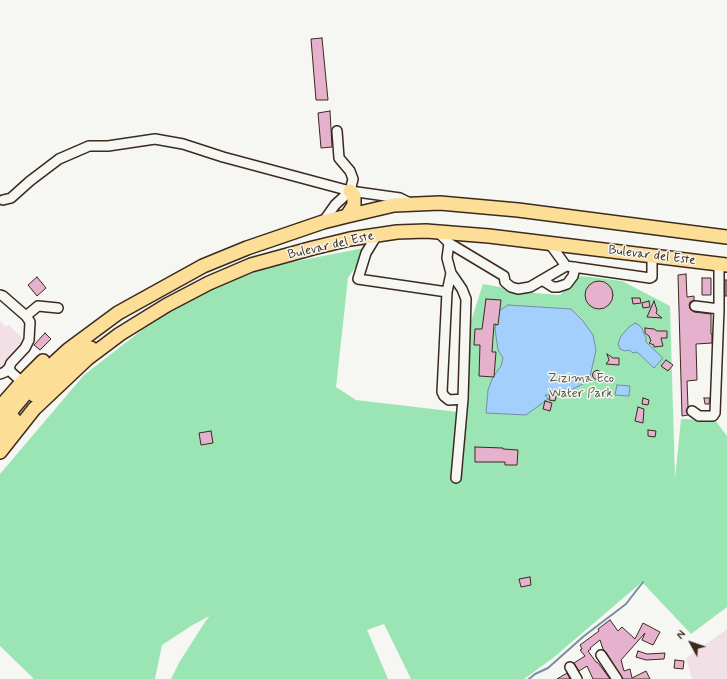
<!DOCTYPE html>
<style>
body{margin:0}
#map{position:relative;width:727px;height:679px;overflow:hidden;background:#f6f6f2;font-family:Mynerve,sans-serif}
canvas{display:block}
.north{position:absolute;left:671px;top:623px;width:40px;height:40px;-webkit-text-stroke:3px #f6f6f2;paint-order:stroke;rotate:310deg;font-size:11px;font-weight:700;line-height:16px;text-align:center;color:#3b2a1e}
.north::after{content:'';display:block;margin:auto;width:14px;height:18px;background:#3b2a1e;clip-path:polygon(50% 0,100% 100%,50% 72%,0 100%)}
</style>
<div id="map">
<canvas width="727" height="679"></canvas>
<div class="north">N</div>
</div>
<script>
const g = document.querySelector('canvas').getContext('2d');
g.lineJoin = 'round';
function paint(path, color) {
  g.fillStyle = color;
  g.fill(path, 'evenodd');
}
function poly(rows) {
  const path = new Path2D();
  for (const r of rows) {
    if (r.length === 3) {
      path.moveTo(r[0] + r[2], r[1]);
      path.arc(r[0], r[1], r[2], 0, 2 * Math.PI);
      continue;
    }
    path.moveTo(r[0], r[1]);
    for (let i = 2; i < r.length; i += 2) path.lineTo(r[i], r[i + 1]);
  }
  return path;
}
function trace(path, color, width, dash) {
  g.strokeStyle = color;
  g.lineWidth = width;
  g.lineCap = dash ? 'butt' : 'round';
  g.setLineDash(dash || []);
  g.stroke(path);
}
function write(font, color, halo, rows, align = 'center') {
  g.font = font + ' Mynerve,sans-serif';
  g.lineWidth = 3;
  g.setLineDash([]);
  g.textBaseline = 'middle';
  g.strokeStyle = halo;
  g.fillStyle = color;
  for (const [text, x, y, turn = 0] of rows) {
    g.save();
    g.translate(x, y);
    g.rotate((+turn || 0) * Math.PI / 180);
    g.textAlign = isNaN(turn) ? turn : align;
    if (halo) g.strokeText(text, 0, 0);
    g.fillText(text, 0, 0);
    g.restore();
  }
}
const built = poly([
 [0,321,6,327,9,325,22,338,20,341,24,348,0,378],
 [727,629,727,679,692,679,686,658]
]);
const green = poly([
 [369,247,348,278,336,387,356,400,458,412,464,465,465,340,483,284,533,293,560,295,578,276,590,277,622,281,670,306,675,479,681,419,715,420,727,436,727,607,691,634,642,582,553,658,524,679,411,679,384,624,367,630,388,679,171,679,180,661,209,616,191,626,162,645,155,679,33,679,33,678,0,646,0,474,84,375,182,299,272,266]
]);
const water = poly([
 [508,305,571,309,583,321,593,335,596,350,589,381,560,395,545,395,548,399,526,415,486,413,488,390,493,377,501,366,503,358,498,350,495,329,499,311,508,305],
 [635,323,639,325,642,328,643,332,646,337,646,342,663,358,654,368,637,352,633,353,629,350,625,351,620,349,618,344,621,336,629,327,635,323],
 [617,385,630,386,629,396,615,395,617,385]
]);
const stream = poly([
 [529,679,535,674,548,668,584,636,626,604,643,582]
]);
const building = poly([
 [322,38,328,100,316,100,311,39,322,38],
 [330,111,332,147,321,148,318,113,330,111],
 [686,274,687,297,694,296,694,300,690,302,689,305,690,309,694,312,711,314,711,334,712,334,712,343,696,344,697,380,687,381,688,407,686,411,688,415,682,416,678,275,686,274],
 [37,277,46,288,37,296,28,285,37,277],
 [702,278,711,278,711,295,702,295,702,278],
 [725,280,727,280,727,296,725,296,725,280],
 [599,295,14],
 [632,298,640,298,641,303,633,304,632,298],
 [486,299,501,300,498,325,494,324,492,352,496,352,494,377,479,376,480,345,474,345,475,329,482,329,486,299],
 [649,301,650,307,643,308,642,303,649,301],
 [654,301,657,310,656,313,662,318,647,317,654,301],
 [645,328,654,329,657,331,667,331,667,338,661,338,663,346,654,347,654,345,649,343,651,341,649,336,645,333,645,328],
 [45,333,51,339,40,350,34,345,45,333],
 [607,354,613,358,619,358,619,365,606,364,609,360,607,354],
 [666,360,673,365,668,371,661,366,666,360],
 [597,375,4.5],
 [551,391,557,392,555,401,549,400,551,391],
 [643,398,649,400,648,405,642,404,643,398],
 [704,398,710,398,709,404,705,404,704,398],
 [545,401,552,403,550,411,543,409,545,401],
 [638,407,644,409,643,423,635,421,638,407],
 [648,430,656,431,655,437,648,436,648,430],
 [211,431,213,443,201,445,199,433,211,431],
 [475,447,503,448,503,449,518,450,517,465,505,465,505,462,475,462,475,447],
 [530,577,531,585,521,587,519,579,530,577],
 [610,620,618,631,622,627,635,639,643,623,660,632,653,645,642,640,645,633,621,660,624,671,630,669,632,678,646,671,650,679,623,679,606,652,603,649,600,640,590,648,591,649,588,651,596,662,597,662,602,668,610,679,593,679,587,666,579,671,574,663,585,656,580,650,582,649,580,645,599,631,598,629,610,620],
 [638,651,647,654,665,653,664,659,646,660,636,657,638,651],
 [675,660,684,661,683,669,674,668,675,660],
 [567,673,570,679,557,679,567,673]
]);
const minor = poly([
 [3,200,11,198,30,181,59,159,89,146,108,146,155,139,183,144,223,157,350,191,400,198,410,203],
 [323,222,335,205,350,191,353,179,350,171,339,158,337,131],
 [438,232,449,243,447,258,451,273,462,289,466,299,463,399,456,478],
 [377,235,366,253,358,279,447,292],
 [449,243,504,276,505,282,511,287,518,289,530,287,566,266,650,278,652,277,652,256],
 [550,244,566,266],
 [451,273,447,292,442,392,444,396,449,400,463,399],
 [542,280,553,287,558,287,567,284,573,276,575,267],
 [0,295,3,296,26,316,30,322,29,340,25,348,11,363,9,368,11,372,22,382],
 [695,306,719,309],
 [26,316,38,306,58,308],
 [0,374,5,372,9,368],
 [692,411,699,416,713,416,715,413,719,309,719,264],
 [601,655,617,679],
 [570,667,577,679]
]);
const highway = poly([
 [347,216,354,205,354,196,350,191],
 [34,395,69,362,91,348],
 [0,407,22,382,43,361],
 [0,424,42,374,68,350,118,313,203,266,247,248,323,222,347,216,394,205,440,203,518,210,727,237],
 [0,437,14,419],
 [0,452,34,409,88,358,120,334,167,305,209,283,251,265,313,248,350,239,377,235,397,232,426,231,489,236,727,265]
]);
const streetNames = [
 ["Bulevar del Este",331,246,-13],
 ["Bulevar del Este",652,256,7]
];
const parkNames = [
 ["Zizima Eco",581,379],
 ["Water Park",581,394]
];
paint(built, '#f1e1e7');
paint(green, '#9be5b4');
paint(water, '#a2cffc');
trace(water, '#798da3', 1);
trace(stream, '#798da3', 2);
paint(building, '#e5b1cc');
trace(building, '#3b2a1e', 1);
trace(minor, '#3b2a1e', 12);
trace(highway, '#3b2a1e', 16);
trace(minor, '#f6f6f2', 9);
trace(highway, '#fcde96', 13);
write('13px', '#3b2a1e', '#f6f6f2', streetNames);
write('13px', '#535944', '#f6f6f2', parkNames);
</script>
